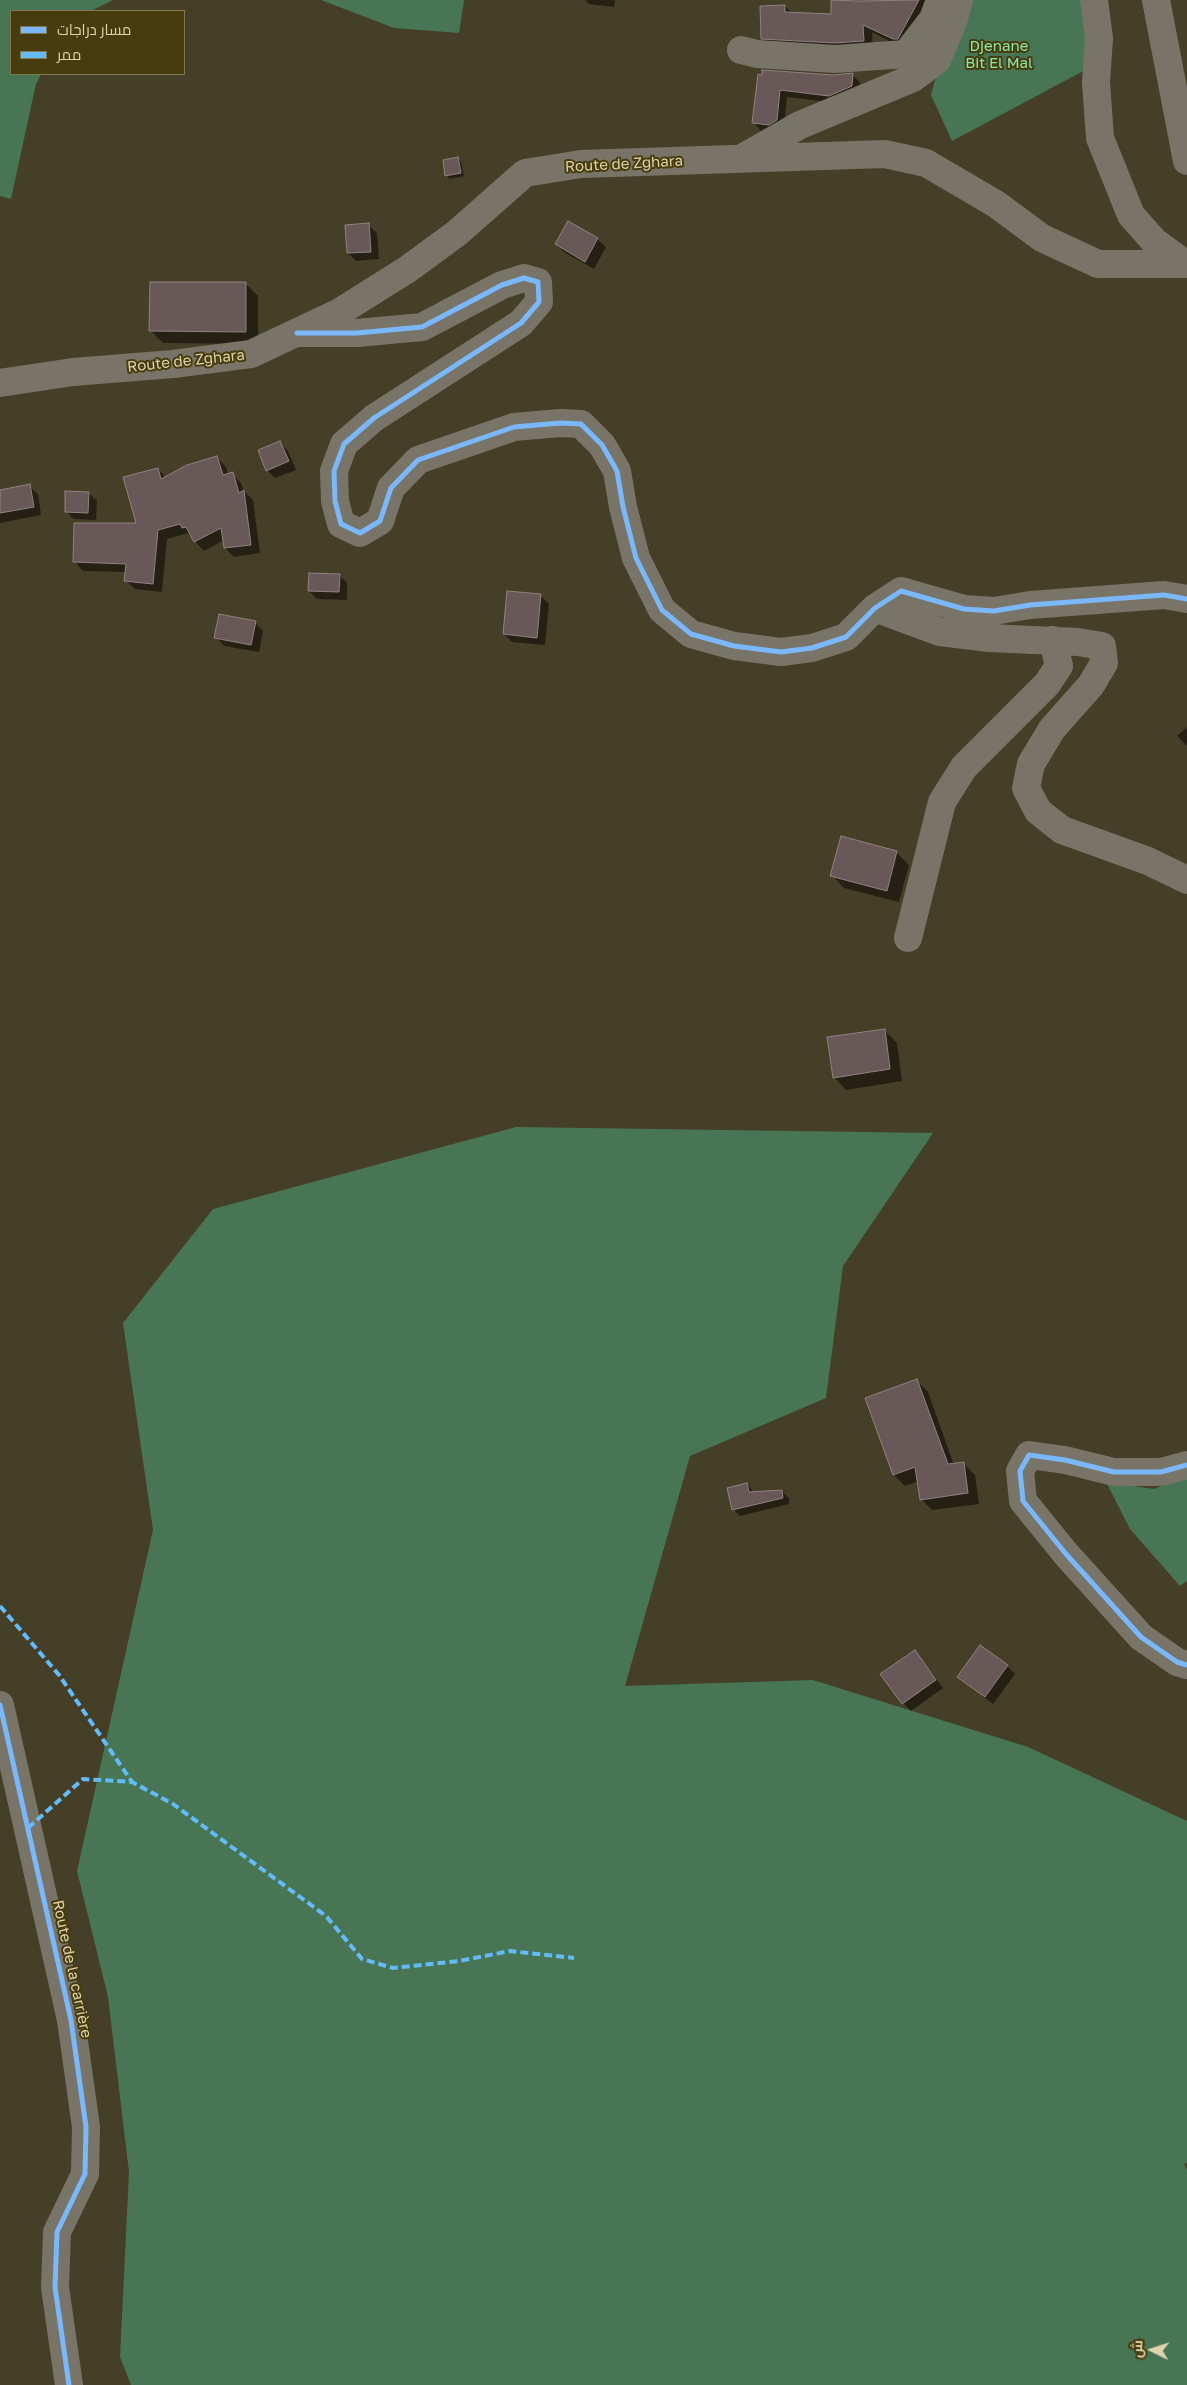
<!DOCTYPE html>
<meta charset="utf-8">
<style>
body{margin:0}
#map{position:relative;width:1187px;height:2385px;overflow:hidden;background:#453f27;font-family:"Golos Text",Cairo,sans-serif}
canvas{display:block}
.legend{position:absolute;left:10px;top:10px;width:175px;height:65px;box-sizing:border-box;background:#473c0e;border:1px solid #83784d;margin:0;padding:6px 9px;list-style:none;font-size:15px;color:#ded3ac}
.legend li{display:flex;align-items:center;gap:10px;height:25px}
.legend b{width:25px;border:1px solid #83784d}
.north{position:absolute;left:1127px;top:2325px;width:50px;height:50px;-webkit-text-stroke:4px #473c0e;paint-order:stroke;rotate:274deg;font-size:14px;font-weight:700;line-height:20px;text-align:center;color:#ded3ac}
.north::after{content:'';display:block;margin:auto;width:18px;height:22px;background:#ded3ac;clip-path:polygon(50% 0,100% 100%,50% 72%,0 100%)}
</style>
<div id="map">
<canvas width="1187" height="2385"></canvas>
<ul class="legend">
<li><b style="height:6px;background:#7ab7fb"></b>مسار دراجات</li>
<li><b style="height:6px;background:#63bbfa"></b>ممر</li>
</ul>
<div class="north">ش</div>
</div>
<script>
const g = document.querySelector('canvas').getContext('2d');
g.lineJoin = 'round';
function paint(path, color) {
  g.fillStyle = color;
  g.fill(path, 'evenodd');
}
function poly(rows) {
  const path = new Path2D();
  for (const r of rows) {
    path.moveTo(r[0], r[1]);
    for (let i = 2; i < r.length; i += 2) path.lineTo(r[i], r[i + 1]);
  }
  return path;
}
function trace(path, color, width, dash) {
  g.strokeStyle = color;
  g.lineWidth = width;
  g.lineCap = dash ? 'butt' : 'round';
  g.setLineDash(dash || []);
  g.stroke(path);
}
function write(font, color, halo, rows, align = 'center') {
  g.font = font + ' "Golos Text",sans-serif';
  g.lineWidth = 4;
  g.setLineDash([]);
  g.textBaseline = 'middle';
  g.strokeStyle = halo;
  g.fillStyle = color;
  for (const [text, x, y, turn = 0] of rows) {
    g.save();
    g.translate(x, y);
    g.rotate((+turn || 0) * Math.PI / 180);
    g.textAlign = isNaN(turn) ? turn : align;
    if (halo) g.strokeText(text, 0, 0);
    g.fillText(text, 0, 0);
    g.restore();
  }
}
const green = poly([
 [0,0,113,0,91,11,11,11,11,74,41,74,36,84,11,199,0,196],
 [321,0,464,0,459,33,394,28],
 [957,0,1090,0,1089,68,952,141,931,95],
 [516,1127,933,1133,843,1266,826,1398,690,1456,625,1686,813,1680,1028,1747,1187,1821,1187,2163,1184,2164,1187,2170,1187,2385,131,2385,120,2357,129,2172,108,1997,77,1871,153,1530,123,1323,213,1209],
 [1187,1475,1187,1581,1180,1586,1130,1529,1106,1482,1154,1489]
]);
const shadow = poly([
 [585,0,615,0,614,7,589,4],
 [893,0,934,0,903,48,872,32,873,50,771,47,762,38,785,6,792,13,833,15],
 [852,75,860,82,860,94,838,103,787,97,784,128,777,132,761,131,754,123,759,76],
 [457,158,461,162,464,176,450,179,446,175],
 [568,223,597,239,606,247,594,269,564,252,556,244],
 [368,225,377,233,379,259,356,261,348,253],
 [246,284,258,296,258,344,163,343,151,331],
 [280,443,288,451,296,470,275,478,267,470],
 [217,458,226,467,228,475,232,474,241,483,244,491,253,500,260,553,234,557,225,548,224,540,204,551,188,533,167,539,162,592,135,589,126,580,127,572,83,571,74,561,138,525,158,469,166,478],
 [29,486,38,494,41,515,0,523,0,491],
 [89,493,97,501,96,520,74,519,66,511],
 [339,575,347,583,347,600,317,599,309,591],
 [508,592,541,596,549,604,545,645,512,642,504,634],
 [255,622,263,631,259,652,224,646,216,637],
 [1187,727,1187,746,1177,736],
 [842,838,897,853,909,865,899,902,844,888,832,875],
 [884,1030,897,1043,902,1081,846,1090,834,1077],
 [917,1381,928,1392,954,1465,964,1464,975,1475,979,1504,932,1510,921,1499,919,1481,905,1486,894,1475],
 [747,1484,754,1493,782,1491,789,1498,789,1504,740,1516,733,1509],
 [914,1651,943,1688,911,1711,903,1703],
 [1007,1666,1015,1674,993,1704,959,1677]
]);
const building = poly([
 [831,0,858,1,919,0,898,39,893,39,863,25,864,41,835,43,761,39,760,6,785,5,785,12,831,14,831,0],
 [762,70,834,75,853,73,852,86,829,96,780,90,777,120,769,125,752,123,758,74,762,75,762,70],
 [458,157,461,173,445,176,443,160,458,157],
 [568,221,598,238,585,262,555,244,568,221],
 [369,223,371,252,347,253,345,225,369,223],
 [150,282,246,282,246,332,149,331,150,282],
 [280,441,289,461,266,471,258,450,280,441],
 [217,456,223,475,233,472,239,493,244,490,251,545,224,548,221,528,194,542,186,527,182,528,180,524,158,530,153,584,124,581,126,564,73,562,74,523,136,523,123,477,158,468,161,479,187,465,217,456],
 [30,484,34,507,0,513,0,490,30,484],
 [65,491,89,492,88,513,65,512,65,491],
 [309,573,340,574,339,592,308,591,309,573],
 [507,591,541,594,537,638,503,634,507,591],
 [219,614,256,621,251,645,214,638,219,614],
 [841,836,897,851,887,891,830,876,841,836],
 [885,1029,890,1069,833,1078,827,1037,885,1029],
 [917,1379,948,1464,964,1462,968,1493,920,1500,915,1467,893,1475,865,1398,917,1379],
 [747,1483,749,1492,782,1490,783,1498,732,1510,727,1488,747,1483],
 [980,1645,1008,1665,985,1697,957,1677,980,1645],
 [915,1650,936,1680,902,1704,880,1674,915,1650]
]);
const minor = poly([
 [1094,0,1099,38,1096,82,1100,138,1131,215,1154,241,1185,264],
 [1156,0,1187,161],
 [741,50,757,54,835,59,906,54,933,19,940,0],
 [744,157,800,125,913,78,937,60,953,22,959,0],
 [297,333,357,333,422,327,502,285,524,278,538,282,539,302,521,323,374,418,344,444,334,471,335,501,341,524,360,533,380,521,391,488,418,460,514,427,560,423,581,424,602,445,617,471,623,507,636,558,662,610,691,634,734,646,781,652,812,648,846,637,875,608,901,591,964,609,994,611,1030,605,1164,595,1187,599],
 [0,383,73,372,173,364,251,354,338,313,408,269,457,233,525,173,581,164,885,154,926,163,996,204,1042,238,1098,264,1187,264],
 [875,608,940,632,989,638,1078,642,1102,646,1104,663,1091,685,1052,729,1031,764,1026,788,1038,811,1062,830,1148,861,1187,880],
 [908,938,942,802,964,767,1047,684,1059,666,1053,640],
 [1187,1465,1161,1472,1114,1472,1065,1460,1029,1455,1020,1471,1023,1501,1066,1554,1141,1637,1177,1662,1187,1665],
 [0,1705,71,2020,86,2127,85,2174,57,2232,55,2287,69,2385]
]);
const quiet = poly([
 [0,1606,59,1675,132,1782],
 [28,1828,83,1779,132,1782,173,1804,326,1916,362,1959,393,1968,459,1961,510,1951,574,1958]
]);
const cycleway = poly([
 [297,333,357,333,422,327,502,285,524,278,538,282,539,302,521,323,374,418,344,444,334,471,335,501,341,524,360,533,380,521,391,488,418,460,514,427,560,423,581,424,602,445,617,471,623,507,636,558,662,610,691,634,734,646,781,652,812,648,846,637,875,608,901,591,964,609,994,611,1030,605,1164,595,1187,599],
 [1187,1465,1161,1472,1114,1472,1065,1460,1029,1455,1020,1471,1023,1501,1066,1554,1141,1637,1177,1662,1187,1665],
 [0,1705,71,2020,86,2127,85,2174,57,2232,55,2287,69,2385]
]);
const parkNames = [
 ["Djenane",999,46],
 ["Bit El Mal",999,63]
];
const streetNames = [
 ["Route de Zghara",624,164,-3],
 ["Route de Zghara",186,361,-6],
 ["Route de la carrière",72,1969,78]
];
paint(green, '#487554');
paint(shadow, '#0007');
paint(building, '#685958');
trace(building, '#918281', 1);
trace(minor, '#787568', 28);
trace(quiet, '#63bbfa', 4, [8, 4]);
trace(cycleway, '#7ab7fb', 5);
write('15px', '#88e7a9', '#473c0e', parkNames);
write('15px', '#ded3ac', '#473c0e', streetNames);
</script>
